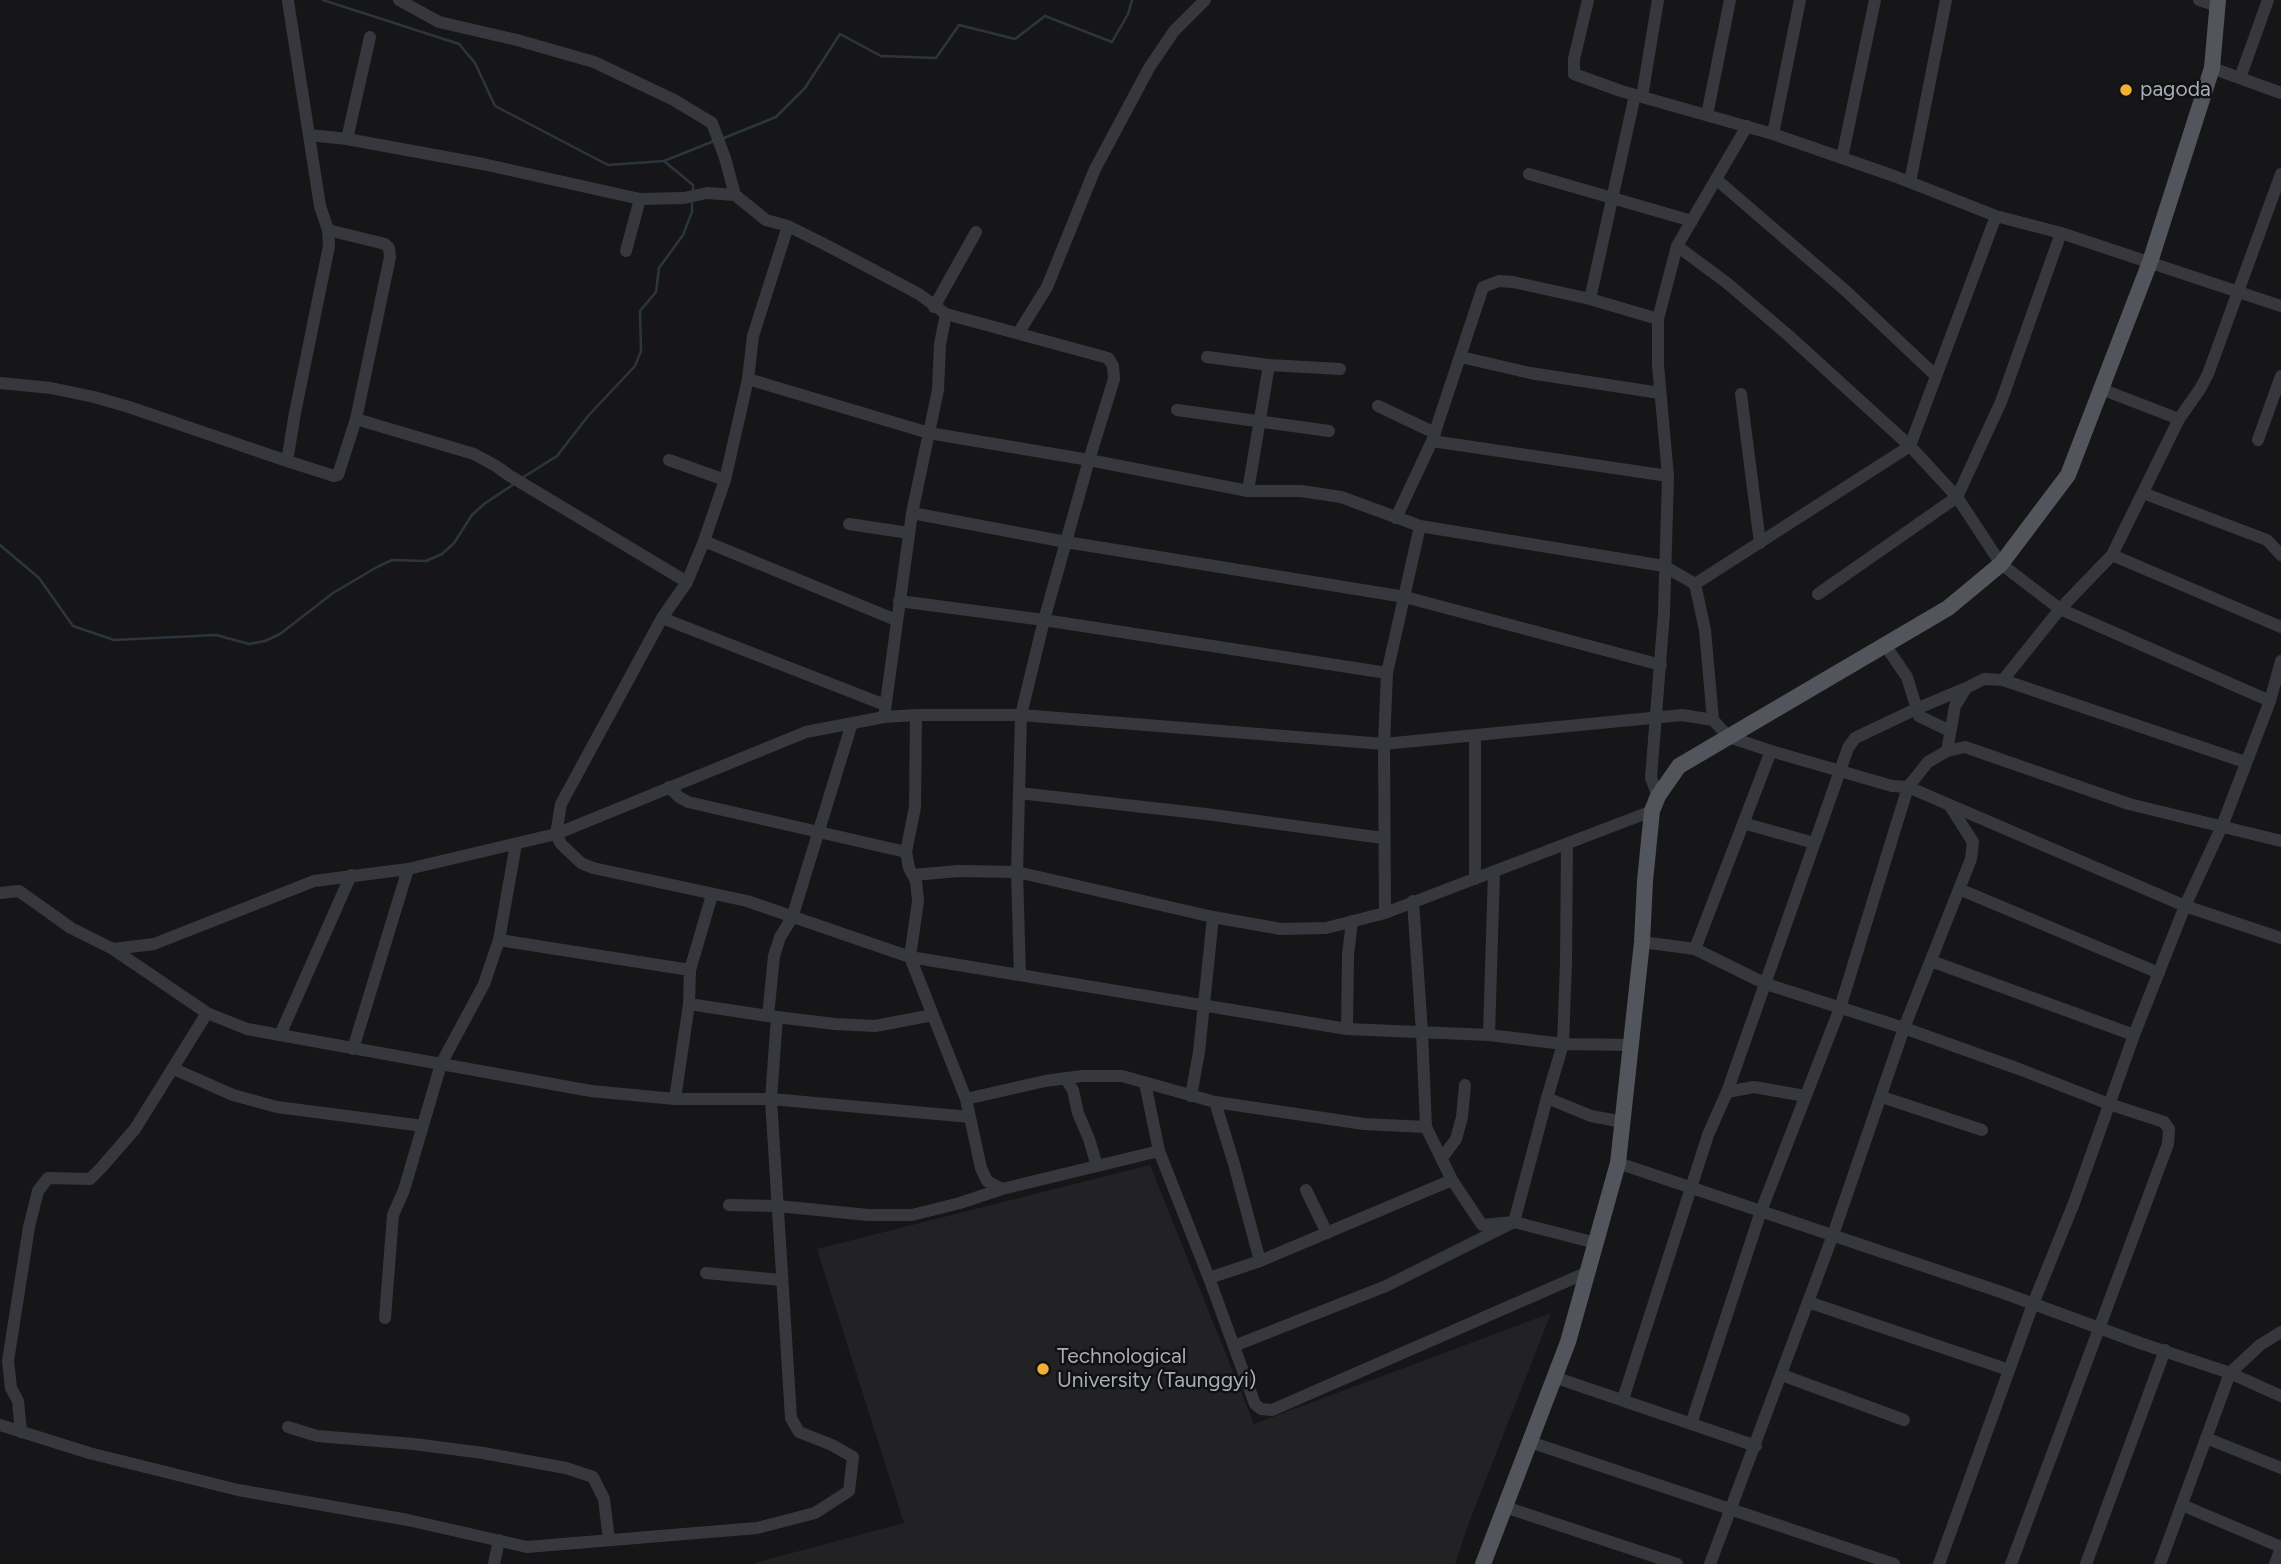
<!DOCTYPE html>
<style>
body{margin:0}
canvas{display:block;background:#161618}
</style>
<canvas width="2281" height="1564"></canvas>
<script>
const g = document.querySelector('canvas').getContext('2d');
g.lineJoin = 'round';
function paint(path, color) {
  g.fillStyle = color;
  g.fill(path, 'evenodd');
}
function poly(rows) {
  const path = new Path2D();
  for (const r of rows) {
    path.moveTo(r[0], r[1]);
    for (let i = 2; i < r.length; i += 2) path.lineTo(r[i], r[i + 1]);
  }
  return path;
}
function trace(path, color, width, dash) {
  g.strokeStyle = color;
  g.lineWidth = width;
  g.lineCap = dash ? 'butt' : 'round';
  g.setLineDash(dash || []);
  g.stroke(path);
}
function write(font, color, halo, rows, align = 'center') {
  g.font = font + ' Figtree,sans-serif';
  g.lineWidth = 5;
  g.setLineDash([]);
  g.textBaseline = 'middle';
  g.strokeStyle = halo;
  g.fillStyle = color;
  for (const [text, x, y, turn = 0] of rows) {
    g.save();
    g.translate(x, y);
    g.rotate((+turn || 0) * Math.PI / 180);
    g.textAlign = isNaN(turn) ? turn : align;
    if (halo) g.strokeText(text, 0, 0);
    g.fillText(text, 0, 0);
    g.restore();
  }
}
const built = poly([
 [1150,1165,1254,1424,1551,1313,1468,1525,1455,1564,751,1564,904,1523,817,1249]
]);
const stream = poly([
 [323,0,459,44,475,63,495,106,608,165,664,161,714,141],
 [724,138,776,117,805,88,840,34,881,56,936,58,959,25,1015,39,1045,16,1112,42,1128,14,1132,0],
 [664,161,693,185,693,193],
 [522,478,557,456,588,416,635,366,641,351,640,311,656,292,659,268,683,235,692,212,692,200],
 [0,545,39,578,73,626,114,640,216,635,249,644,265,641,280,634,333,593,377,567,392,560,426,561,442,554,454,543,472,515,484,504,514,484]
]);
const minor = poly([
 [399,0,439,22,517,40,594,62,674,100,712,123,725,158,735,195,766,220,788,226,830,247,919,294,946,314,940,344,938,390,912,513,884,717],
 [1588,0,1574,59,1574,74,1621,91,1773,134,1894,176,1996,216,2061,233,2281,306],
 [2199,0,2218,6],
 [288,1,320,206,328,230,329,246,295,413,287,461,334,476,338,475,356,419],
 [2212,68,2281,93],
 [2240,78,2268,0],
 [1642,97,1658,0],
 [1707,115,1730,0],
 [1773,134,1800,0],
 [309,135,347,139,483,164,640,199,684,198,707,193,735,195],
 [347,139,370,37],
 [1842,158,1875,0],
 [1529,174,1692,221],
 [1717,180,1846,291,1936,376],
 [1910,182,1946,0],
 [328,230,385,244,389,248,390,257,356,419,474,454,496,466,510,476,687,582],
 [1677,246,1727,283,1788,335,1910,446,1957,497,2001,564,2060,609,2270,701],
 [626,251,640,199],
 [1590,299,1635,95],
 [934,307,976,232],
 [946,314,1108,358,1113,366,1114,379,1089,460,1044,620,1021,715,1017,872,1020,975],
 [1019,332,1047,287,1095,169,1149,68,1174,31,1205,0],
 [1207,357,1269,365,1340,369],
 [1461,357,1530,373,1660,393],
 [748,379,929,433,1089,460,1248,491,1301,491,1341,497,1420,526,1664,566,1695,584],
 [0,383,51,388,94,397,129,407,287,461],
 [2101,389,2179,419],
 [1741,394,1760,543],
 [1378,406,1435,433],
 [1177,410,1329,431],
 [2258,440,2281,376],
 [1432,441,1668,476],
 [669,460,725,480,748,379,753,336,788,226],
 [1248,491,1269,365],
 [2143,493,2267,540,2281,555],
 [912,513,1066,542,1405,597,1661,665],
 [1396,518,1432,441,1483,287,1499,281,1513,282,1590,299,1658,319],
 [849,524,909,533],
 [704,541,725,480],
 [2112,555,2281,627],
 [1818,594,1957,497,2001,402,2061,233],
 [899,601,1044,620,1387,673],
 [662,618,885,705],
 [896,620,704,541,687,582,662,618,561,804,556,834,561,844,581,863,593,868,747,901,910,957,1347,1029,1489,1035,1563,1044,1631,1045],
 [1885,645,1907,677,1919,716,1950,731],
 [2003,680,2060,609,2112,555,2179,419,2200,389,2208,374,2281,174],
 [916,715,915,807,906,852,909,868,916,881,918,901,910,957,966,1099,981,1168,987,1181,1002,1189,1159,1151],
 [1713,720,1705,630,1695,584,1910,446,1996,216],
 [1475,735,1475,879],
 [1947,751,1955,706,1966,688,1984,679,2003,680,2245,762],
 [669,787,679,797,688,802,906,852],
 [1019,793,1206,814,1383,838],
 [1658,796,1651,778,1664,613,1668,476,1658,365,1658,319,1677,246,1747,126],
 [1743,823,1814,843],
 [913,875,959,871,1017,872,1213,917,1281,929,1326,928,1385,913,1652,811],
 [1959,889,2159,973],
 [0,893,19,891,71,928,113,949,154,944,314,881,408,869,556,834,806,732,884,717,916,715,1021,715,1384,744,1682,715,1713,720,1729,737,1771,751,1892,786,1908,787,1928,762,1947,751,1965,747,2129,804,2281,841],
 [1413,901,1422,1032,1426,1127,1452,1180,1482,1225,1514,1222,1596,1243],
 [1385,913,1384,744,1387,673,1420,526],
 [499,940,690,970],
 [1642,942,1695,949,1766,984,1904,1028,2019,1069,2109,1104,2164,1122,2169,1129,2168,1144,2011,1564],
 [113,949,207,1013,247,1029,280,1035,591,1091,675,1099,771,1099,970,1117],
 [1695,949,1771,751],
 [1931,961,2134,1035],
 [689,1004,768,1016,835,1024,875,1026,933,1015],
 [768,1016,774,956,780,937,792,918,852,723],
 [1347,1029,1348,955,1352,921],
 [280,1035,351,875],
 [1489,1035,1494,872],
 [353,1049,408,869],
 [174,1069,233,1095,277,1107,423,1126],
 [1065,1078,1073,1090,1078,1113,1089,1139,1097,1166],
 [1145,1083,1159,1151,1209,1278,1260,1261,1452,1180],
 [1727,1092,1754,1087,1805,1096],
 [1191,1096,1199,1052,1213,917],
 [1882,1097,1982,1130],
 [1547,1098,1563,1044,1566,963,1567,845],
 [675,1099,689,1004,690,970,712,895],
 [966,1099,1045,1081,1082,1076,1122,1076,1215,1102,1364,1124,1426,1127],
 [1215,1102,1234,1164,1260,1261],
 [1442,1158,1456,1139,1462,1117,1465,1085],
 [1618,1163,2001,1292,2140,1343,2230,1373,2281,1396],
 [1306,1190,1327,1233],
 [729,1205,778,1206,868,1215,912,1215,960,1203,1002,1189],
 [706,1273,781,1280],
 [1209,1278,1255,1404,1261,1409,1272,1410,1588,1272],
 [1808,1302,2009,1370],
 [385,1318,393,1215,404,1190,441,1064,484,984,499,940,516,844],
 [1234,1346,1386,1286,1514,1222,1547,1098,1591,1116,1623,1122],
 [1782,1375,1904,1420],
 [1554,1377,1756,1446],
 [1623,1399,1708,1135,1727,1092,1848,748,1855,738,1916,709,1966,688],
 [1691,1424,1761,1211,1840,1008,1908,787,2185,906,2281,938],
 [0,1425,89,1453,238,1490,408,1520,527,1547,757,1528,815,1513,849,1491,853,1457,832,1445,799,1432,791,1418,771,1099,777,1017],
 [288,1427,317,1436,414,1444,483,1453,566,1468,593,1477,604,1499,609,1540],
 [21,1432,18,1401,11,1388,8,1361,29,1227,38,1191,48,1178,90,1179,101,1168,135,1129,207,1013],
 [2206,1438,2281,1468],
 [1530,1442,1894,1564],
 [2182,1505,2281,1547],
 [1505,1507,1677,1564],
 [494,1564,499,1540],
 [1710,1564,1833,1235,1904,1028,1971,859,1973,842,1950,806],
 [1939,1564,2033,1304,2074,1203,2134,1035,2185,906,2222,826,2270,701,2281,661],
 [2086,1564,2165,1350],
 [2160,1564,2230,1373,2260,1345,2281,1332],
 [2275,1564,2281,1548]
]);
const major = poly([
 [1483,1564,1568,1342,1618,1163,1642,942,1645,881,1652,811,1658,796,1679,766,1948,608,2001,564,2068,475,2150,262,2212,68,2218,0]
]);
const markers = [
 [2126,90,7,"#f2b134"],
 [1043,1369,7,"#f2b134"]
];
const poiNames = [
 ["pagoda",2140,90],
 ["Technological",1057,1357],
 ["University (Taunggyi)",1057,1381]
];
paint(built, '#222225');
trace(stream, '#2c353c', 2.5);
trace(minor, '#37383d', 12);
trace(major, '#53555c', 16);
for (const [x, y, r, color] of markers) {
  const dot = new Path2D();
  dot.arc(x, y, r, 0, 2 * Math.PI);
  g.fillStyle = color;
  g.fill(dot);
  trace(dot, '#111113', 2.5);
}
write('21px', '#a8adb8', '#111113', poiNames, 'left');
</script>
